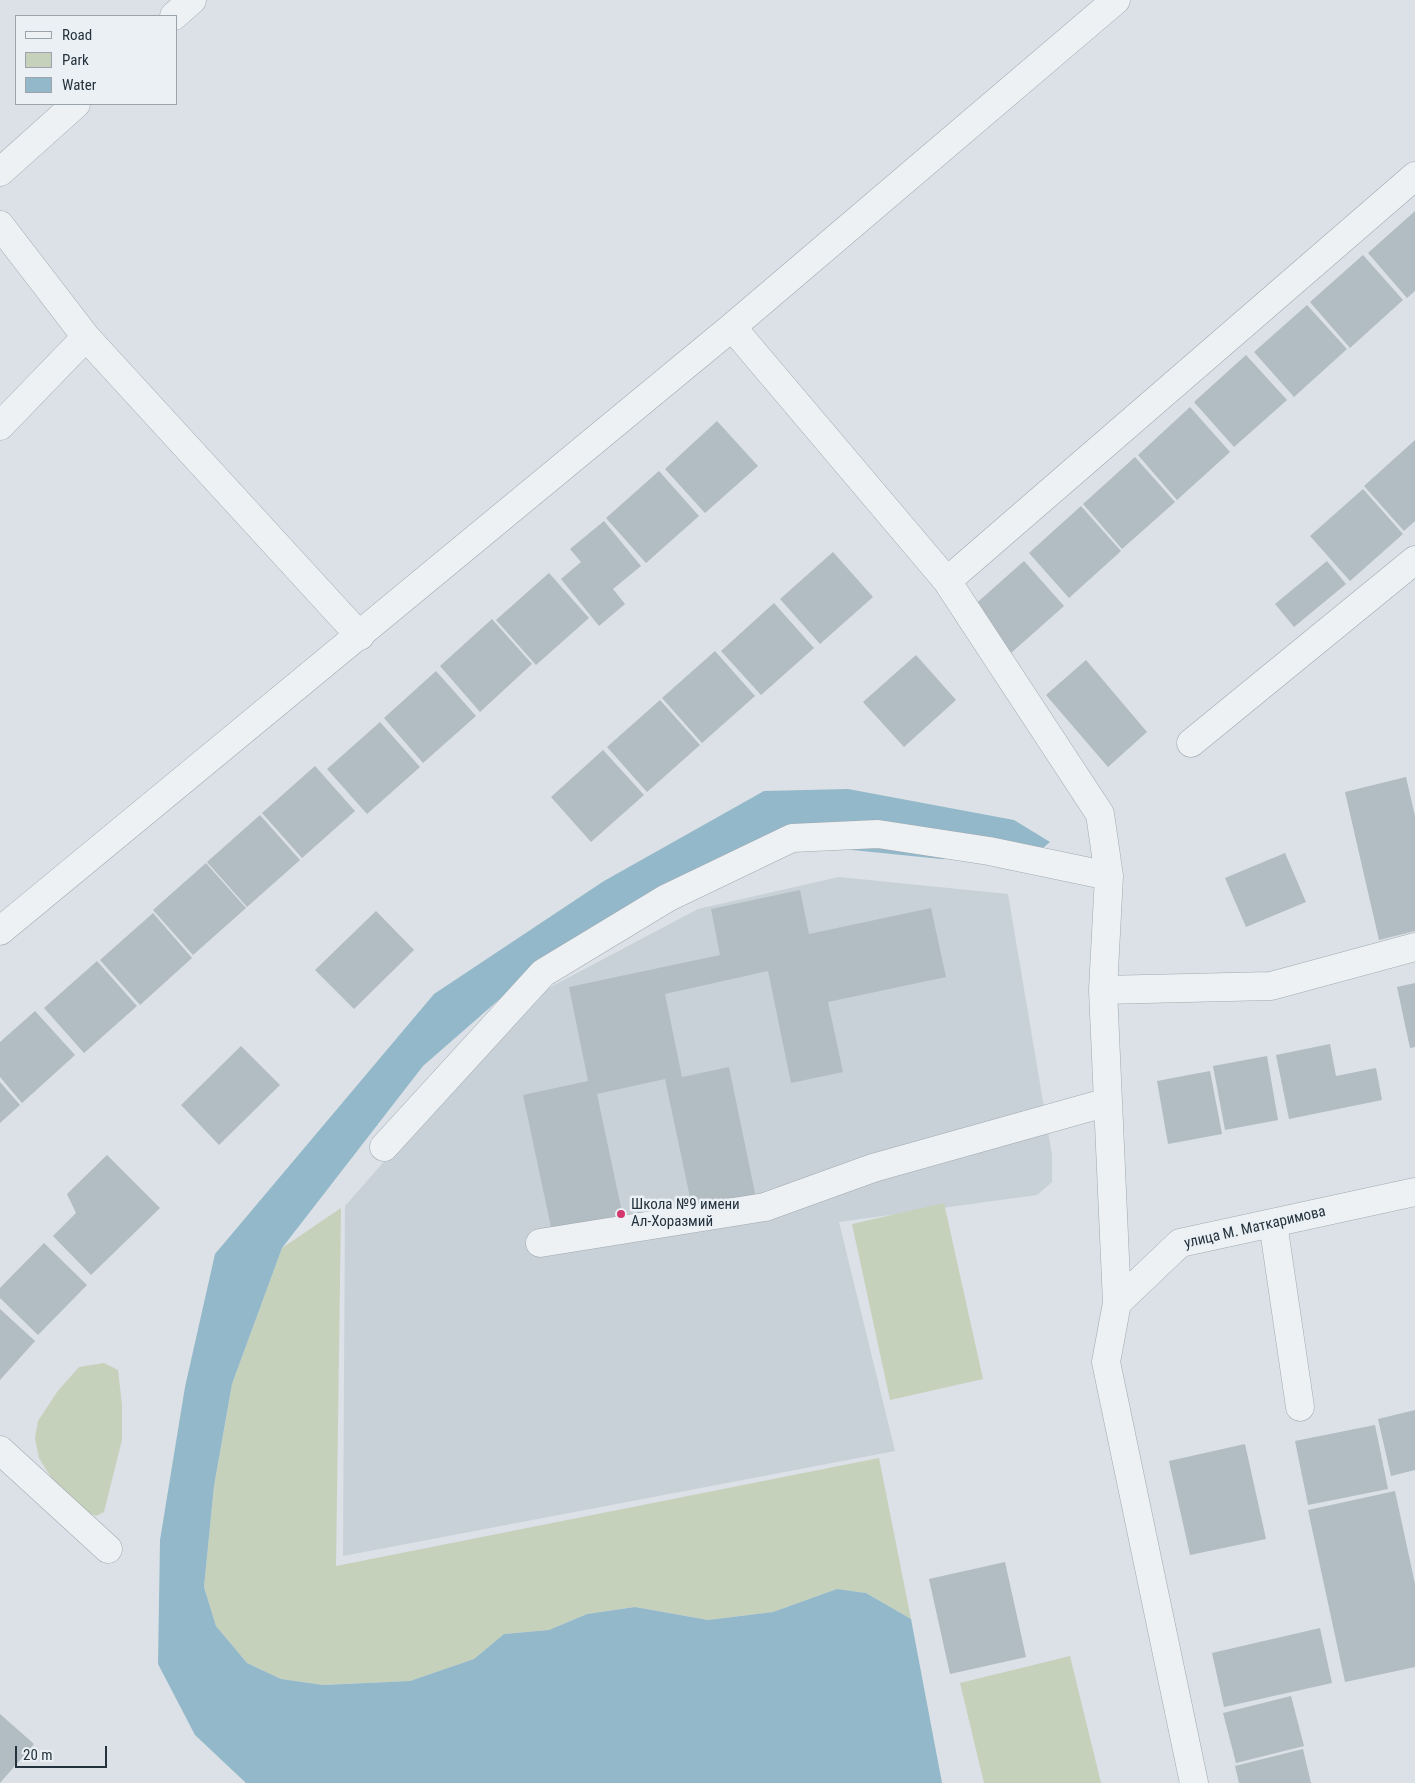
<!DOCTYPE html>
<meta charset="utf-8">
<style>
body{margin:0}
#map{position:relative;width:1415px;height:1783px;overflow:hidden;background:#dbe1e6;font-family:"Roboto Condensed",sans-serif}
canvas{display:block}
.legend{position:absolute;left:15px;top:15px;width:162px;height:90px;box-sizing:border-box;background:#eaf0f4;border:1px solid #9ba4ab;margin:0;padding:6px 9px;list-style:none;font-size:15px;color:#24323d}
.legend li{display:flex;align-items:center;gap:10px;height:25px}
.legend b{width:25px;border:1px solid #9ba4ab}
.scale{position:absolute;left:15px;top:1746px;width:92px;height:22px;box-sizing:border-box;border:2px solid #24323d;border-top:0;padding-left:6px;font-size:15px;line-height:18px;white-space:nowrap;color:#24323d;-webkit-text-stroke:4px #eaf0f4;paint-order:stroke}
</style>
<div id="map">
<canvas width="1415" height="1783"></canvas>
<ul class="legend">
<li><b style="height:6px;background:#edf1f4"></b>Road</li>
<li><b style="height:14px;background:#c5d1bb"></b>Park</li>
<li><b style="height:14px;background:#93b8c9"></b>Water</li>
</ul>
<div class="scale">20 m</div>
</div>
<script>
const g = document.querySelector('canvas').getContext('2d');
g.lineJoin = 'round';
function paint(path, color) {
  g.fillStyle = color;
  g.fill(path, 'evenodd');
}
function poly(rows) {
  const path = new Path2D();
  for (const r of rows) {
    path.moveTo(r[0], r[1]);
    for (let i = 2; i < r.length; i += 2) path.lineTo(r[i], r[i + 1]);
  }
  return path;
}
function trace(path, color, width, dash) {
  g.strokeStyle = color;
  g.lineWidth = width;
  g.lineCap = dash ? 'butt' : 'round';
  g.setLineDash(dash || []);
  g.stroke(path);
}
function write(font, color, halo, rows, align = 'center') {
  g.font = font + ' "Roboto Condensed",sans-serif';
  g.lineWidth = 5;
  g.setLineDash([]);
  g.textBaseline = 'middle';
  g.strokeStyle = halo;
  g.fillStyle = color;
  for (const [text, x, y, turn = 0] of rows) {
    g.save();
    g.translate(x, y);
    g.rotate((+turn || 0) * Math.PI / 180);
    g.textAlign = isNaN(turn) ? turn : align;
    if (halo) g.strokeText(text, 0, 0);
    g.fillText(text, 0, 0);
    g.restore();
  }
}
const built = poly([
 [839,877,1008,894,1052,1155,1052,1182,1037,1195,839,1222,895,1451,343,1556,345,1206,424,1116,545,990,698,909]
]);
const green = poly([
 [944,1203,983,1379,890,1400,852,1224],
 [341,1208,336,1566,879,1458,911,1619,866,1593,837,1589,773,1612,708,1620,635,1607,587,1614,549,1630,504,1634,474,1659,410,1681,323,1685,281,1679,247,1663,216,1626,204,1587,214,1486,232,1384,282,1248],
 [104,1363,118,1370,122,1405,122,1440,104,1512,96,1516,87,1512,54,1482,39,1458,35,1438,38,1421,57,1392,79,1367],
 [1070,1656,1101,1783,984,1783,960,1683]
]);
const water = poly([
 [848,789,1014,820,1050,842,1032,857,941,859,813,846,696,871,557,949,423,1066,282,1248,232,1384,214,1486,204,1587,216,1626,247,1663,281,1679,323,1685,410,1681,474,1659,504,1634,549,1630,587,1614,635,1607,708,1620,773,1612,837,1589,866,1593,911,1619,942,1783,246,1783,195,1735,158,1664,160,1540,185,1387,215,1254,434,994,604,881,764,791]
]);
const building = poly([
 [1415,211,1415,291,1407,298,1368,253],
 [1363,255,1403,300,1350,348,1310,302],
 [1307,305,1347,349,1294,397,1254,352],
 [1246,355,1287,400,1234,447,1194,402],
 [1190,407,1230,452,1177,500,1138,455],
 [717,421,758,466,705,513,665,469],
 [1415,440,1415,521,1404,531,1364,486],
 [1135,457,1175,502,1122,549,1083,504],
 [659,471,699,516,646,563,606,518],
 [1363,489,1403,534,1350,581,1310,536],
 [1081,506,1121,551,1069,598,1029,553],
 [604,521,641,566,613,589,625,604,599,626,561,579,581,562,570,549],
 [833,552,873,597,820,644,780,599],
 [1024,561,1064,606,1011,653,971,608],
 [1327,561,1346,584,1294,627,1275,604],
 [549,573,589,618,536,665,496,620],
 [774,603,814,648,761,695,721,651],
 [492,619,532,664,480,712,440,666],
 [715,651,755,696,702,743,662,698],
 [916,655,956,700,904,747,863,702],
 [1086,660,1147,732,1108,767,1046,695],
 [436,671,476,716,423,763,384,718],
 [660,700,700,745,647,792,607,747],
 [380,722,420,767,367,814,327,769],
 [603,750,644,795,591,842,551,797],
 [315,766,355,811,302,858,262,813],
 [1406,777,1415,816,1415,931,1379,940,1345,792],
 [260,815,300,860,247,907,207,862],
 [1285,853,1306,902,1246,927,1225,878],
 [206,863,246,908,193,955,153,910],
 [800,890,809,934,931,908,946,977,828,1002,843,1072,791,1083,768,971,665,994,682,1077,729,1067,756,1198,693,1212,665,1079,597,1094,623,1217,552,1232,523,1095,588,1081,569,987,720,955,711,909],
 [376,911,414,950,354,1009,315,970],
 [153,913,192,958,140,1005,100,960],
 [97,961,137,1006,84,1053,44,1008],
 [1415,983,1415,1047,1410,1048,1397,987],
 [35,1011,75,1055,22,1103,0,1077,0,1042],
 [1330,1044,1336,1076,1376,1068,1382,1100,1289,1119,1276,1055],
 [241,1046,280,1085,219,1145,181,1105],
 [1267,1056,1278,1120,1225,1130,1213,1066],
 [1210,1071,1222,1134,1168,1144,1157,1081],
 [0,1082,20,1105,0,1123],
 [107,1155,160,1208,91,1275,53,1236,76,1213,67,1194],
 [44,1243,87,1285,38,1335,0,1298,0,1288],
 [0,1309,35,1341,0,1380],
 [1415,1410,1415,1470,1391,1476,1378,1419],
 [1375,1425,1388,1489,1308,1505,1295,1441],
 [1245,1444,1266,1539,1190,1555,1169,1461],
 [1395,1491,1415,1584,1415,1667,1345,1682,1308,1510],
 [1005,1562,1026,1657,950,1674,929,1579],
 [1320,1628,1332,1683,1224,1707,1212,1653],
 [1291,1696,1304,1746,1236,1763,1223,1713],
 [0,1714,34,1744,0,1783],
 [1303,1749,1311,1783,1239,1783,1235,1766]
]);
const minor = poly([
 [174,16,192,0],
 [0,172,76,104],
 [0,225,86,337,360,636],
 [732,327,947,581,1100,814,1109,876,1103,990,1117,1303,1106,1362,1194,1783],
 [0,426,86,337],
 [947,581,1415,176],
 [1191,743,1415,560],
 [0,931,732,327,1116,0],
 [1103,990,1271,986,1415,947],
 [384,1147,543,973,667,898,792,838,878,834,989,851,1109,876],
 [1273,1223,1300,1407],
 [540,1243,765,1207,873,1168,1108,1102],
 [1117,1303,1180,1243,1415,1192],
 [0,1450,108,1549]
]);
const markers = [
 [621,1214,5,"#d4376d"]
];
const poiNames = [
 ["Школа №9 имени",631,1205],
 ["Ал-Хоразмий",631,1222]
];
const streetNames = [
 ["улица М. Маткаримова",1255,1228,-13]
];
paint(built, '#c8d1d8');
paint(green, '#c5d1bb');
paint(water, '#93b8c9');
paint(building, '#b2bcc3');
trace(minor, '#a0a9b0', 29);
trace(minor, '#edf1f4', 28);
for (const [x, y, r, color] of markers) {
  const dot = new Path2D();
  dot.arc(x, y, r, 0, 2 * Math.PI);
  g.fillStyle = color;
  g.fill(dot);
  trace(dot, '#eaf0f4', 2);
}
write('15px', '#24323d', '#eaf0f4', poiNames, 'left');
write('15px', '#24323d', '#eaf0f4', streetNames);
</script>
